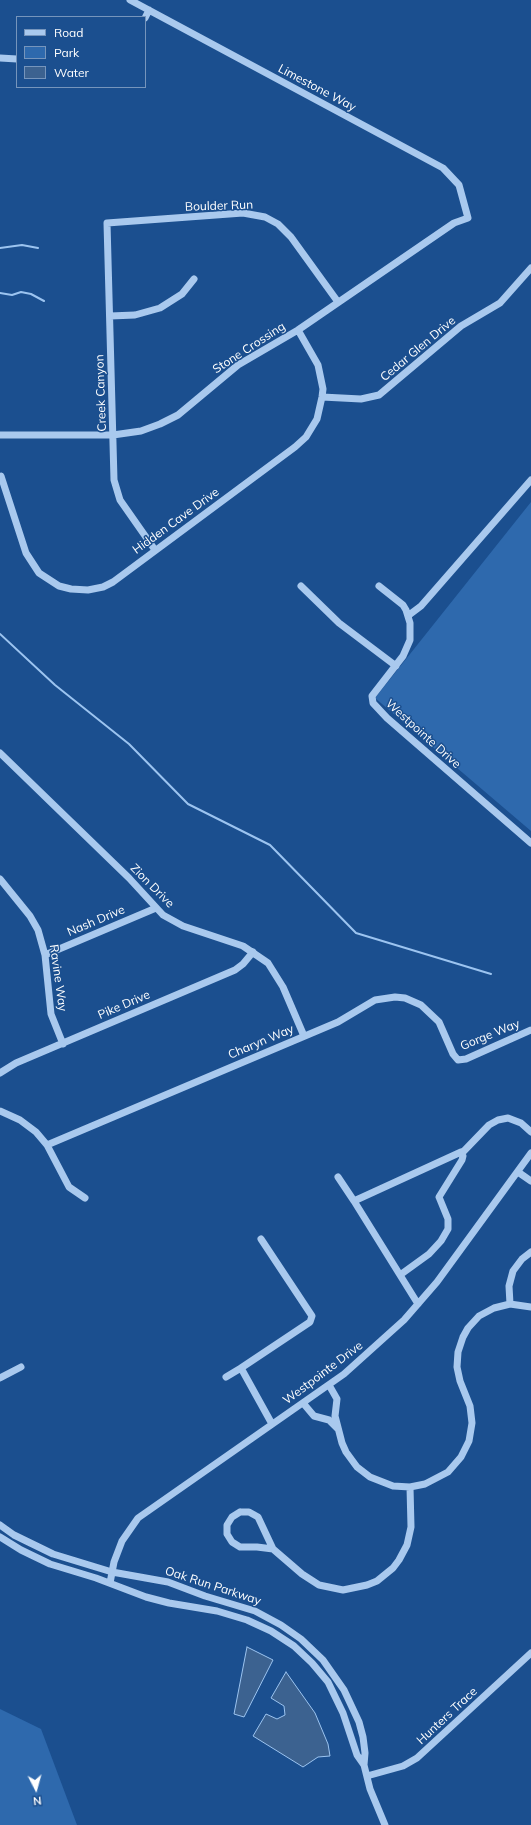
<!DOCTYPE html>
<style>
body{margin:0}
#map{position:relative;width:531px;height:1825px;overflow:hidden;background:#1b4f8f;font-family:Mulish,sans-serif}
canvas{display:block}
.legend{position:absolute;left:16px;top:16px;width:130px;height:72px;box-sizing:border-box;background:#1b4f8f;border:1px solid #7695bc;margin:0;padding:5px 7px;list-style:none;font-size:12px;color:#fff}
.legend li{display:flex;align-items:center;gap:8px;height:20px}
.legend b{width:20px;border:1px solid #7695bc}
.north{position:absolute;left:16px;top:1769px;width:40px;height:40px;-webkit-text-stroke:3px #1b4f8f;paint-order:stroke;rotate:174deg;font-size:11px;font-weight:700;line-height:16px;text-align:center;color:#fff}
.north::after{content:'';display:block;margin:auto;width:14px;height:18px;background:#fff;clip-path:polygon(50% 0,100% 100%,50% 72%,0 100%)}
</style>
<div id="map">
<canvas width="531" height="1825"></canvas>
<ul class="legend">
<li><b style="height:5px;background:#a9c9ee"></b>Road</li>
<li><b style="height:11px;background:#2e69ad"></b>Park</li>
<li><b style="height:11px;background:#3c6290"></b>Water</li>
</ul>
<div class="north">N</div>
</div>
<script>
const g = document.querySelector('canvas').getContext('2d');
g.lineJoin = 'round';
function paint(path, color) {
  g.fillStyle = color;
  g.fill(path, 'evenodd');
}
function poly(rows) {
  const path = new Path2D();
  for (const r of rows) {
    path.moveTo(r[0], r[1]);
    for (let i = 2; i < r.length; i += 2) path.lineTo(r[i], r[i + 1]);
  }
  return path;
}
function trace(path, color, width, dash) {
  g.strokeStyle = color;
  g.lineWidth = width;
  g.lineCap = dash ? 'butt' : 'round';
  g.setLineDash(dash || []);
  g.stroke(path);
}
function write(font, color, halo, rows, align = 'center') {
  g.font = font + ' Mulish,sans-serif';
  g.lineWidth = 3;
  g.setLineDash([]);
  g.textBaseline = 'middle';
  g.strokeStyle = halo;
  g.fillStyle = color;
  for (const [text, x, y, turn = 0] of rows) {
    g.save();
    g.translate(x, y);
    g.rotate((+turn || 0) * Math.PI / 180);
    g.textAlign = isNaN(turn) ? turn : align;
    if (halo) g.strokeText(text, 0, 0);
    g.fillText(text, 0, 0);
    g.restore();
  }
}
const green = poly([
 [531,502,531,831,375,698],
 [0,1709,41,1729,77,1825,0,1825]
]);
const water = poly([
 [247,1647,273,1660,244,1717,234,1714,247,1647],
 [286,1672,315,1713,328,1744,330,1756,318,1757,303,1767,253,1736,266,1714,277,1719,285,1715,284,1706,271,1698,286,1672]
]);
const stream = poly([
 [0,248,22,245,38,248],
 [0,293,12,295,21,292,31,294,44,301],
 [0,634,55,685,129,744,188,804,270,845,356,933,491,974]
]);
const minor = poly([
 [145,18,149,10],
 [0,58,17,59],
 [110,316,135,315,160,308,182,294,194,279],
 [322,397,361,399,379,395,461,326,500,303,531,268],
 [0,435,113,435,141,431,160,424,178,415,238,365,298,330,454,223,468,218,459,185,443,168,130,0],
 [1,476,26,553,39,573,59,586,71,589,88,590,103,587,113,582,295,447,306,437,317,419,322,397,323,389,318,365,298,330],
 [155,550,120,500,114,480,107,223,243,213,265,217,278,224,291,237,338,302],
 [301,586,339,623,396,666],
 [379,586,403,605,406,610,410,623,410,640,403,656,372,696,373,703,387,718,531,843],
 [409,615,421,606,531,480],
 [0,753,129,878,163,915,183,926,243,946,268,963,283,987,304,1036],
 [0,879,30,916,38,930,45,955,51,1014,63,1044],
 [45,955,156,908],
 [0,1073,16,1063,235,970,243,964,253,952],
 [0,1111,20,1120,36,1132,47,1145,69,1187,85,1198],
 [47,1145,338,1022,375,1000,395,997,405,998,421,1005,439,1022,453,1054,458,1060,466,1059,531,1030],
 [462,1153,489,1125,498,1120,508,1118,521,1123,531,1132],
 [518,1172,531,1181],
 [338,1177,354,1201],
 [400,1275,429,1254,441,1241,448,1229,448,1219,439,1197,462,1160,463,1156,461,1152,354,1201,418,1304],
 [510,1304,509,1286,513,1271,522,1259,531,1252],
 [241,1368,310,1322,312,1316,261,1239],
 [226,1377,241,1368,272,1424],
 [0,1378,21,1367],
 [329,1385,337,1399,335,1416,342,1443,346,1452,357,1467,370,1477,393,1486,410,1487,425,1484,448,1472,461,1457,469,1441,472,1423,470,1406,460,1381,457,1367,458,1352,463,1337,468,1328,479,1316,494,1308,510,1304,531,1307],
 [303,1403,314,1416,329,1420,338,1429],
 [240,1512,249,1512,258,1517,273,1549,257,1547,240,1547,232,1542,227,1534,227,1525,232,1517,240,1512],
 [0,1525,14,1535,53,1554,112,1572,168,1582,205,1596,255,1611,281,1625,301,1639,323,1660,344,1690,359,1722,363,1737,365,1753,364,1765],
 [0,1537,21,1550,50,1564,96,1578,146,1597,169,1603,217,1611,247,1620,271,1631,294,1646,312,1663,328,1682,343,1713,357,1755,364,1765,370,1789,385,1825],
 [273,1549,302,1574,319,1585,343,1590,367,1585,377,1581,393,1568,399,1560,407,1545,411,1527,410,1487],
 [110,1583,114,1562,122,1541,138,1518,344,1374,404,1320,437,1282,531,1153],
 [367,1776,403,1766,417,1758,531,1653]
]);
const streetNames = [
 ["Limestone Way",317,88,28],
 ["Boulder Run",219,206,-2],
 ["Stone Crossing",249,348,-33],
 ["Cedar Glen Drive",418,349,-40],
 ["Creek Canyon",101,393,-92],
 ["Hidden Cave Drive",176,521,-36],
 ["Westpointe Drive",423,734,42],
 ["Zion Drive",152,886,45],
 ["Nash Drive",96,921,-23],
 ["Ravine Way",58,978,82],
 ["Pike Drive",124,1005,-23],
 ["Gorge Way",490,1035,-22],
 ["Charyn Way",261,1042,-23],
 ["Westpointe Drive",323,1373,-37],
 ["Oak Run Parkway",213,1586,18],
 ["Hunters Trace",447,1716,-43]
];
paint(green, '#2e69ad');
paint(water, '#3c6290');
trace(water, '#9cc4f0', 1);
trace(stream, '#9cc4f0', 2);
trace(minor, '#a9c9ee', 7);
write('12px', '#fff', '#1b4f8f', streetNames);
</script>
